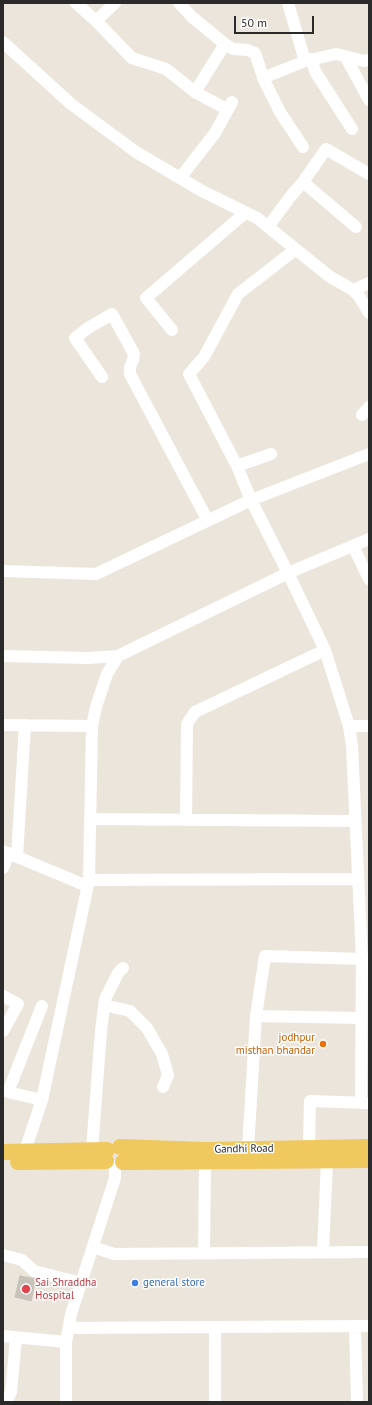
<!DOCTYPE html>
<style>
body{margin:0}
#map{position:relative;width:372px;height:1405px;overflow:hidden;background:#ece5dc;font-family:"PT Sans",sans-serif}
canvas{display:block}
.frame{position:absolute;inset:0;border:4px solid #2a2a2a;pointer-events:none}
.scale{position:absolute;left:234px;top:16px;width:80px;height:18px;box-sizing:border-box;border:2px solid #2a2a2a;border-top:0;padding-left:5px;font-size:12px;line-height:14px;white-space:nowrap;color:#2a2a2a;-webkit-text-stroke:3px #fff;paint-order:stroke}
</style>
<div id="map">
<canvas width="372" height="1405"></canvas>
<div class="frame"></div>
<div class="scale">50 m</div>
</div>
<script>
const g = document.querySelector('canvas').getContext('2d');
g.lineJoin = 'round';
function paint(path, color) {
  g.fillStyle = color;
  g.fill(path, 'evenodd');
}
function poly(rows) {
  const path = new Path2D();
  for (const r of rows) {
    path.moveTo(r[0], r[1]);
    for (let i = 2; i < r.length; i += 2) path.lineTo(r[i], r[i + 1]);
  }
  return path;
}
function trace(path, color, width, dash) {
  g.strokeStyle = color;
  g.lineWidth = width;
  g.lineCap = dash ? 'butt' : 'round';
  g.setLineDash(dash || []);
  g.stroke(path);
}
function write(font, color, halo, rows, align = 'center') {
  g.font = font + ' "PT Sans",sans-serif';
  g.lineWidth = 3;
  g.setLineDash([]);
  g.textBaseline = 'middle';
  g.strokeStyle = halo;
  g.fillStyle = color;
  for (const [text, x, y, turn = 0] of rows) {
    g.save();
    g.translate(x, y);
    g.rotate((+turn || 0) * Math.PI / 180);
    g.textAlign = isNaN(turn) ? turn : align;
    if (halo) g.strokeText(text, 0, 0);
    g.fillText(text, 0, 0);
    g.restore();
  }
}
const building = poly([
 [20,1276,36,1279,31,1301,15,1297,20,1276]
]);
const minor = poly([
 [76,3,96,21,115,3],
 [179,3,192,17,225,44,233,49,248,50,255,53,264,80,280,112,303,147],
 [96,21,132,58,166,69,195,92,228,110],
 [3,42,71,104,136,152,202,191,257,218,329,276,353,290,369,283],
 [345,56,364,61,369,60],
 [311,59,316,73,352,129],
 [305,61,336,54,345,56,369,100],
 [263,78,305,61,288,3],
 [195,92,225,44],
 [180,178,215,133,232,102],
 [268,227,290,197,303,182],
 [356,227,303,182,326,149,369,174],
 [296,249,238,294,204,357,189,374,237,466,251,500,288,573,325,650,349,726,352,746,362,959,361,1103],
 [353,290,359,296,369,313],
 [172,330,146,298,245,213],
 [102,377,75,338,88,328,112,314,134,354,133,360,130,367,130,374,208,521],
 [362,415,369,407],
 [237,466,271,454],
 [353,546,369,579],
 [3,571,96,574,251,500,369,454],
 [3,656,88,658,118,656,288,573,369,539],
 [3,725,92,726],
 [349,726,369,726],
 [90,819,355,821],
 [186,820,187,724,195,712,325,650],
 [3,851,87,886],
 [17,857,25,725],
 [3,868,9,854],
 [89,880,358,879],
 [3,996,18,1004,3,1031],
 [104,1005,130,1011,147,1028,162,1054,168,1075,163,1087],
 [256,1016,361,1018],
 [42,1100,8,1092,42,1006],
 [309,1148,310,1101,369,1103],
 [248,1149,256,1016,265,956,362,959],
 [92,1150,101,1031,105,999,118,973,123,968],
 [25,1151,42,1100,89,880,92,726,96,707,107,674,118,656],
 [93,1247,114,1254,369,1252],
 [323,1252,327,1160],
 [204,1253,205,1162],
 [3,1255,22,1260,34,1271,82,1283],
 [355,1326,357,1402],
 [215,1327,215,1402],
 [69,1328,369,1326],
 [3,1336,66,1342],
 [6,1402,11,1392,16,1338],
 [66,1402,66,1342,71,1314,115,1178,115,1166]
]);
const major = poly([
 [120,1147,205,1150,369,1147],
 [3,1152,107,1150],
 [18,1162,106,1161],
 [123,1162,369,1160]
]);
const markers = [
 [323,1044,4,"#e8710a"],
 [135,1283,4,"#3f7fe0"],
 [26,1289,5,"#e0444e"]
];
const foodNames = [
 ["jodhpur",315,1038],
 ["misthan bhandar",315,1051]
];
const streetNames = [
 ["Gandhi Road",244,1149,-1]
];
const healthNames = [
 ["Sai Shraddha",35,1283],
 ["Hospital",35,1296]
];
const shopNames = [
 ["general store",143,1283]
];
paint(building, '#c7c3bb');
trace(building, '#c8c1b6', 1);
trace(minor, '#fff', 12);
trace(major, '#efc85e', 16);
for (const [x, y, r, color] of markers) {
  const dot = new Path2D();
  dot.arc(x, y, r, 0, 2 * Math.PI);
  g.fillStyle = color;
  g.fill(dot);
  trace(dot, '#fff', 1.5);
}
write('11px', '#c56008', '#fff', foodNames, 'right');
write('11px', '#2a2a2a', '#fff', streetNames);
write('11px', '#be3a42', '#fff', healthNames, 'left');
write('11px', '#366cbe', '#fff', shopNames, 'left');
</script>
